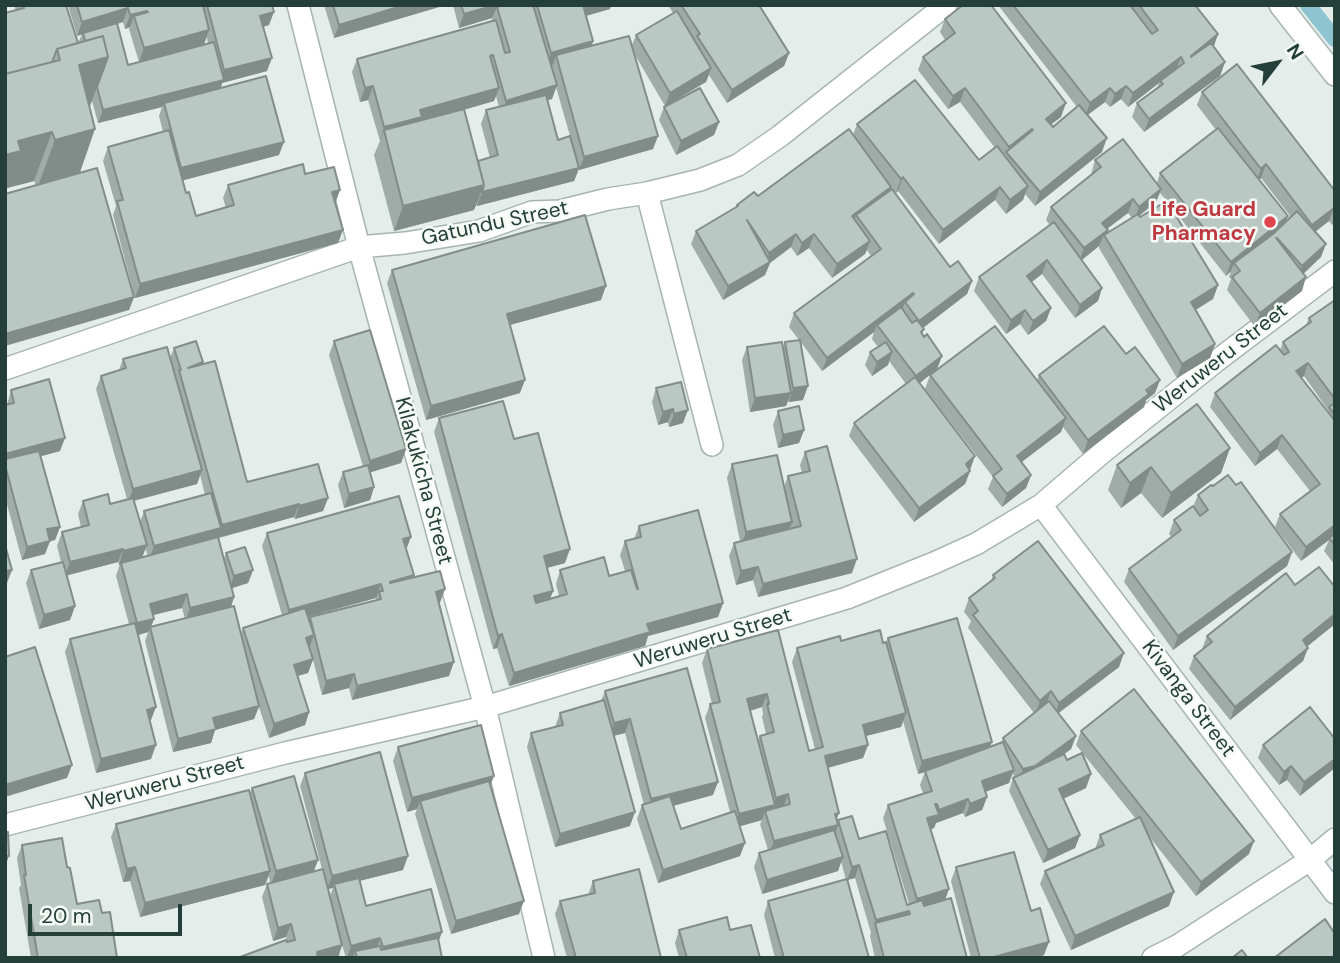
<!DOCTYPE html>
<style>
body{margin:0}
#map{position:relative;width:1340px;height:963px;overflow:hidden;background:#e4edea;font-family:"DM Sans",sans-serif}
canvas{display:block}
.frame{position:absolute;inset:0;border:7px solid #243f38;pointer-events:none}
.north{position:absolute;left:1242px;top:28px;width:70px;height:70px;-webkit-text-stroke:5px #f5faf7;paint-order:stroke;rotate:58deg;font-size:19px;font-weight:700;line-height:28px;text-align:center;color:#243f38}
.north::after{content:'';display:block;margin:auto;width:24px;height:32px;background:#243f38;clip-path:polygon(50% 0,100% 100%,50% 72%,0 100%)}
.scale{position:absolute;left:28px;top:904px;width:154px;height:32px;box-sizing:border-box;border:4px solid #243f38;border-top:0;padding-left:9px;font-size:21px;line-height:24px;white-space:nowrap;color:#243f38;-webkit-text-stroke:5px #f5faf7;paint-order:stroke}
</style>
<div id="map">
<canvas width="1340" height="963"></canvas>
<div class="frame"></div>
<div class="north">N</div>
<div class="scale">20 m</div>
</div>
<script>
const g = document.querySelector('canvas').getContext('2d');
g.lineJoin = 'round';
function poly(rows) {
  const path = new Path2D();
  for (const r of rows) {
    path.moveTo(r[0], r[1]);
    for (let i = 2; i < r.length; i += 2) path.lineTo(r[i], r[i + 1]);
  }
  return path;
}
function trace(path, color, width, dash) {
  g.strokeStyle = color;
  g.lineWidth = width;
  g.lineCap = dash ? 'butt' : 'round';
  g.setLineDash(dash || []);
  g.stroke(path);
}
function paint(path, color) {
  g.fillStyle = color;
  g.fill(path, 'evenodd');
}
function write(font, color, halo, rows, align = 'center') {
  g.font = font + ' "DM Sans",sans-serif';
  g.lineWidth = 5;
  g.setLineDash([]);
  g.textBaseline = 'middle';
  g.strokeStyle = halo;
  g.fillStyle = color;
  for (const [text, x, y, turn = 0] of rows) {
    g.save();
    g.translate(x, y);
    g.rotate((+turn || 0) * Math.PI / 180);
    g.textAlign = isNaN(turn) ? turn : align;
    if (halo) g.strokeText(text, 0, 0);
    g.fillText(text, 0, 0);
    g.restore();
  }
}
const stream = poly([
 [1308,5,1335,39]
]);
const minor = poly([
 [298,5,359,247,485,707,544,958],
 [1280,5,1335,75],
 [647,193,712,445],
 [5,369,359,247,405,243,479,231,532,212,560,211,608,199,647,193,700,180,738,165,780,136,946,5],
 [1041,505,1335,893],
 [5,825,285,753,485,707,847,598,934,563,976,544,1041,505,1103,452,1215,362,1335,271],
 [1153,958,1177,946,1310,860,1335,839]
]);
const wall = poly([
 [14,5,66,5,78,43,82,34,77,36,68,5,272,5,269,25,263,27,267,71,222,83,221,88,279,155,182,180,186,193,196,216,226,208,223,198,228,185,305,174,335,203,338,243,135,298,113,215,116,206,103,161,108,147,163,132,159,116,162,107,98,123,92,101,89,106,80,173,134,297,129,310,36,186,34,181,7,188,5,194,16,11],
 [123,22,125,29,130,27,129,29,139,62,204,44,207,37,208,44,128,65,117,24],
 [324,5,446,5,334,38],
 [453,5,611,5,610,9,586,16,593,41,592,46,632,45,636,35,673,13,668,5,759,5,789,53,784,66,727,103,709,75,706,82,667,105,719,122,714,135,676,155,659,120,664,107,665,106,635,55,653,149,579,170,579,169,574,181,477,206,476,205,474,210,394,231,374,155,380,141,368,100,360,102,352,72,357,59,492,21,492,18,459,28],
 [556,87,570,136,558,140,547,100,552,99],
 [496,96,499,107,486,110,481,124,490,158,478,161,464,110,494,101],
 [998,5,1195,5,1218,34,1214,46,1225,62,1220,76,1144,132,1132,117,1137,103,1157,88,1159,83,1128,107,1121,99,1110,107,1105,102,1087,115,1102,152,1035,206,1025,194,1023,200,1006,214,995,200,939,244,898,191,896,193,891,187,890,190,950,267,972,281,967,294,923,328,924,329,922,334,942,356,937,369,920,383,970,471,965,484,914,522,849,436,854,423,906,384,889,361,888,365,872,376,865,365,870,352,878,347,872,339,874,332,822,371,800,341,803,400,789,402,788,401,786,406,750,412,742,360,747,347,783,347,785,342,799,340,789,327,794,313,871,256,867,250,865,254,832,278,809,248,797,256,791,247,770,263,765,275,723,300,691,244,696,231,736,207,737,205,758,196,853,135,857,124,979,160,995,148,960,102,948,109,918,70,923,57,945,40,940,32,945,19,1061,117,1051,124,1053,127,1077,107],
 [1202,92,1335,191,1335,223,1332,225,1329,221,1315,232,1321,257,1303,273,1302,291,1255,327,1227,290,1231,279,1229,277,1231,271,1226,276,1170,205,1218,285,1213,299,1195,310,1215,344,1210,358,1177,378,1099,248,1099,246,1082,260,1102,288,1098,301,1075,318,1042,274,1032,282,1051,308,1046,321,1028,335,1020,324,1006,334,974,291,979,277,1050,225,1046,220,1051,207,1091,175,1095,160,1157,183,1160,173,1216,130,1197,105],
 [1261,178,1291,217,1287,221,1259,180],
 [1160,193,1167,201,1140,217,1139,216,1156,202],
 [1128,213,1132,218,1107,233,1107,229],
 [392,270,601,300,510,325,520,393,426,420,387,283],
 [1335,300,1335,565,1324,551,1329,540,1301,561,1275,527,1280,514,1310,491,1277,449,1255,466,1210,407,1215,393,1280,350,1283,342,1306,325,1309,318],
 [1304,376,1328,410,1327,412,1301,378],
 [334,341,406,449,401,463,370,472,374,487,370,500,344,508,338,485,343,472,363,466,329,355],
 [174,348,202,364,247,482,328,498,323,511,295,519,294,517,219,538,224,558,226,553,253,570,248,583,232,588,234,597,231,607,241,633,243,628,282,615,262,546,267,533,406,550,414,575,413,578,445,589,440,602,439,603,449,676,352,700,349,688,322,695,313,660,308,673,298,676,309,712,305,725,269,738,259,707,254,719,215,730,211,743,173,752,145,641,148,632,138,635,151,720,150,721,151,759,96,773,65,652,70,639,129,624,116,576,120,564,119,565,118,562,67,575,75,606,70,620,39,629,26,583,31,570,61,562,57,546,62,532,81,527,78,514,83,501,110,504,127,499,96,389,101,376,119,370,123,359,170,358],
 [200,475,205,495,144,511,140,522,134,501,197,484],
 [145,548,148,556,142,557],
 [376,598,376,600,310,617,309,620,308,617],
 [182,608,185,619,151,627,154,619,153,615],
 [930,375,1037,380,1039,375,1155,393,1146,400,1144,407,1083,454,1063,427,1061,432,1022,462,1031,475,1026,488,1002,507,988,489,993,477,925,389],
 [681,382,683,423,669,427,668,422,658,425,652,402,656,388],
 [11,390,60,451,41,456,60,527,55,540,50,541,45,554,22,560,5,497,5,405,7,405],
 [778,411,804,430,799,443,778,448,773,425],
 [439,418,514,439,565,563,547,568,553,591,550,599,559,596,556,584,560,570,609,576,625,571,620,555,625,541,634,539,639,526,723,603,718,617,648,636,645,646,509,686,497,648,493,649,434,432],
 [1230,448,1221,473,1162,518,1141,493,1121,508,1108,490,1117,465],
 [805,452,852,573,758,597,753,580,736,585,729,556,734,543,740,541,727,478,732,464,784,487,788,476,802,473,800,465],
 [1236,485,1292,552,1287,566,1173,650,1124,582,1129,569,1172,537,1169,534,1174,520,1193,507,1198,495,1213,486],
 [993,575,1119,667,1059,713,1076,736,1071,749,1064,754,1067,760,1086,788,1063,799,1080,835,1075,848,1043,863,1009,791,1013,778,1015,777,1012,773,1009,783,985,792,987,797,982,810,965,817,963,813,936,823,934,828,931,830,945,900,967,958,875,958,870,936,871,933,855,878,848,880,869,958,775,958,764,915,768,901,846,880,841,861,838,871,762,894,754,867,759,853,768,850,760,824,762,820,740,826,740,856,658,883,637,819,642,805,644,805,625,733,613,736,630,826,555,847,527,747,531,733,555,727,560,713,601,701,605,691,713,795,673,806,681,829,730,812,705,718,710,704,712,704,702,663,707,649,778,630,809,751,815,749,792,662,797,648,841,641,883,643,886,642,888,638,990,747,1001,743,1003,738,1034,713,968,628,971,621,964,612,969,598,991,581],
 [762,707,763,714,762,717,766,734,760,736,758,740,750,711],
 [903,721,918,774,925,772,920,785,923,793,888,805,883,818,909,904,907,905,859,839,838,820,837,823,827,768,863,758,868,745,866,736,901,727],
 [1295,585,1335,624,1307,646,1308,648,1303,661,1230,720,1189,669,1194,656,1202,649,1207,636],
 [1081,731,1249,854,1196,896,1148,835,1169,906,1071,950,1040,884,1045,871,1095,849,1100,835,1136,819,1076,745],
 [1335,739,1300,796,1287,780,1279,785,1258,758,1263,745],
 [398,747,490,787,519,914,451,934,415,814,417,809,407,812,393,761],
 [305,773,403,870,359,881,366,906,438,942,442,958,346,958,342,945,338,958,240,958,287,942,286,937,273,941,262,897,267,884,270,883,269,876,265,885,140,917,130,881,123,882,111,837,116,824,250,793,252,788,318,860,314,871,322,869,300,786],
 [333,888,330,896,328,889],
 [22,845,67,867,77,904,102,913,117,958,31,958,19,888,21,885,17,858],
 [956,867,1044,955,1035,958,971,958,951,881],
 [593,881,661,958,567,958,555,914,560,901,588,895],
 [679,930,730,930,760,958,679,958,675,943]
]);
const shadedWall = poly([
 [405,5,446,5,334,38,339,25],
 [496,5,507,5,497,7,492,18,459,28,464,14],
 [582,5,611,5,610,9,578,18],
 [128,8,123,22,77,36,82,22],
 [147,11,143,24,134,16,130,27,125,29,130,15],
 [274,12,269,25,255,29,260,16],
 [209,30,204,44,139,62,144,48],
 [1218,34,1213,48,1186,70,1191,56],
 [593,41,589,54,556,55,553,65,546,67,551,53],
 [789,53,784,66,727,103,732,90],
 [108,57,90,106,61,114,79,65],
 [1181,57,1176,70,1160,81,1159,83,1128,107,1133,93],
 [272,58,267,71,222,83,219,93,164,103,162,107,98,123,103,110,220,80,224,70],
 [1225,62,1220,76,1144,132,1149,119],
 [711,68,706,82,665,106,670,93],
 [557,85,552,99,501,114,506,101],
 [373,86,368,100,360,102,365,88],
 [1126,86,1121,99,1110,107,1115,94],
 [499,88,494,101,420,122,384,130,380,141,384,127,420,110],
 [965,88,960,102,948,109,953,96],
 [1110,88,1105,102,1085,117,1090,103],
 [1066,103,1061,117,1041,132,1046,119],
 [719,122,714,135,676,155,681,141],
 [95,129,78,178,37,189,55,140],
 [1032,129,1027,142,1007,154,1009,147],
 [52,132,34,181,7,188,5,194,5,155,18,141],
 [658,136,653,149,579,170,584,157],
 [1107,138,1102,152,1035,206,1040,192],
 [284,142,279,155,177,182,181,168],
 [1266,164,1261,178,1256,182,1261,169],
 [579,168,574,181,477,206,482,192],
 [903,177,898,191,896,193,901,179],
 [484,185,474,210,394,231,403,206],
 [1028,186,1023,200,1006,214,1010,200],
 [891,187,886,201,856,215,853,225,852,216],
 [1000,187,995,200,939,244,943,230],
 [1161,189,1156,202,1134,220,1139,207],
 [340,190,335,204,332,192],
 [1133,199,1128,213,1097,236,1102,223],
 [1334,208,1329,221,1307,238,1312,225],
 [1288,216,1283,230,1234,263,1231,271,1226,276,1231,262],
 [343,230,338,243,135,298,140,284],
 [1108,230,1105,237,1104,235,1099,246,1079,262,1084,248],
 [796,234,791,247,770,263,765,275,723,300,728,286,765,265,769,253],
 [814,234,809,248,797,256,802,243],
 [870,241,865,254,832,278,837,264],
 [1326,244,1321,257,1297,280,1302,266],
 [1047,260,1042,274,1022,289,1027,276],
 [1306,277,1302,291,1255,327,1260,313],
 [972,281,967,294,915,334,919,321],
 [1218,285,1213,299,1186,316,1191,302],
 [606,286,601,300,502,327,507,314],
 [1102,288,1098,301,1075,318,1080,305],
 [913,293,909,307,905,302,901,313,877,325,874,332,822,371,827,358],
 [134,297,129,310,5,346,5,334],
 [1051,308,1046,321,1028,335,1033,321],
 [1025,310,1020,324,1006,334,1011,320],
 [1215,344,1210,358,1177,378,1182,364],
 [892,352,888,365,872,376,877,362],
 [942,356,937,369,911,390,916,376],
 [1308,363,1304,376,1291,385,1296,371],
 [525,380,520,393,426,420,431,406],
 [1160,380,1155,393,1146,400,1144,407,1083,454,1088,440],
 [808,386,803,400,789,402,793,388],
 [791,393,786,406,750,412,755,398],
 [673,409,668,422,658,425,663,412],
 [688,410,683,423,669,427,674,414],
 [1066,418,1061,432,1012,469,1017,456],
 [804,430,799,443,778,448,783,435],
 [1282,435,1277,449,1255,466,1260,453],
 [65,438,60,451,5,466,5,454],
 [1230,448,1221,473,1162,518,1171,493],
 [406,449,401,463,365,474,370,461],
 [975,456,970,470,963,475,970,471,965,484,914,522,919,508],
 [1151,467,1141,493,1121,508,1130,483],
 [202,470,197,484,128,502,133,489],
 [1031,475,1026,488,1002,507,1007,494],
 [374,487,370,500,344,508,349,494],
 [328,498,323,511,295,519,299,506],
 [299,504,294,517,217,538,222,525],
 [792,522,787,536,741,545,746,532],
 [1335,525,1335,535,1329,538,1329,540,1301,561,1306,547],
 [60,527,55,540,50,541,45,554,22,560,27,547,47,529],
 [221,528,216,541,149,560,154,546],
 [411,537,406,550,403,539],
 [147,545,142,558,119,565,123,551],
 [123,549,118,562,65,576,70,562],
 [570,549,565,563,539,570,544,556],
 [1292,552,1287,566,1173,650,1178,636],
 [857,559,852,573,758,597,763,584],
 [758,567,753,580,736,585,741,571],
 [12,570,7,583,5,583,5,571],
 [253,570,248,583,229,589,234,576],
 [381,584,376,598,284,623,289,610],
 [445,589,440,602,431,605,436,592],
 [553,591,548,604,529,609,534,596],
 [187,594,182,608,145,617,150,604],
 [234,597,230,610,185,622,190,608],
 [723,603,718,617,648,636,645,646,509,686,514,673,647,624],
 [75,606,70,620,39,629,44,615],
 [1335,614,1335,624,1298,654,1303,640],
 [154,619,150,629,150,627,148,632,132,637,137,623],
 [502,634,497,648,493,649,498,636],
 [314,635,309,648,306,638],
 [1308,648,1303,661,1230,720,1235,707],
 [1124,653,1119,667,1054,716,1059,703],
 [313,659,308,673,289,678,294,665],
 [454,662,449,676,352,700,357,686],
 [354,674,349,688,322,695,326,681],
 [1051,691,1046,705,1035,714,1040,701],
 [767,694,762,707,742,713,747,699],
 [259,706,254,719,215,730,211,743,173,752,178,739,213,718],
 [156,707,151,720,142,723,147,710],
 [309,712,305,725,269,738,274,724],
 [906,713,901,727,858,738,863,725],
 [630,719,625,733,609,737,614,723],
 [1076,736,1071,749,1030,780,1019,783,1023,769],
 [992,742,987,755,918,774,922,761],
 [156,745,151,759,96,773,101,759],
 [868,745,863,758,820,770,825,756],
 [1335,759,1335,768,1300,796,1304,782],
 [72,765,67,778,5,797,5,785],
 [1291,766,1287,780,1279,785,1284,772],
 [1014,770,1009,783,977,795,982,781],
 [1091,774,1086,788,1054,803,1059,789],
 [494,776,489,789,420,801,417,809,407,812,412,798],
 [718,782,713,795,646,813,651,799],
 [788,794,783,808,765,811,762,820,734,828,739,814,774,805,776,798],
 [987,797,982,810,965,817,970,804],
 [968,799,963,813,936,823,934,828,922,832,927,818,935,804,937,804,932,817,937,816,939,810],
 [635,812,630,826,555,847,560,834],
 [839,813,834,826,838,825,833,839,769,854,774,841,835,814],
 [1080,835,1075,848,1043,863,1048,850],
 [1254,841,1249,854,1196,896,1201,882],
 [745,843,740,856,658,883,663,870],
 [5,856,9,856,5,867],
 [408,856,403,870,335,887,334,884,333,888,327,889,332,876],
 [843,857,838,871,762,894,767,880],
 [318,860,313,873,271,884,276,871],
 [859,865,855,878,847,880,852,867],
 [135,867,130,881,123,882,127,869],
 [270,871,265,885,140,917,145,903],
 [949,889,944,903,912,913,917,899],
 [1174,892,1169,906,1071,950,1075,936],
 [524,901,519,914,451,934,456,921],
 [909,911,904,924,875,923,876,920],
 [291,924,286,937,273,941,278,928],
 [442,932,437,946,379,958,383,947],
 [380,938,376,952,355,951,353,958,347,958,351,946],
 [1049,942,1044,955,1035,958,990,958],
 [342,945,338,958,315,958,317,952]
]);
const building = poly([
 [23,5,66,5,78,43,57,49,52,62,5,74,5,13,24,8,23,5],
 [77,5,203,5,209,30,144,48,134,16,148,12,147,11,130,15,128,8,82,22,77,5],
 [207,5,272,5,274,12,260,16,272,58,224,70,207,5],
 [333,5,405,5,339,25,333,5],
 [461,5,496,5,464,14,461,5],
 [502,5,533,5,557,85,506,101,493,55,490,56,499,88,420,110,422,117,384,127,373,86,365,88,357,59,496,20,505,53,510,52,497,7,502,5],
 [537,5,583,5,593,41,551,53,537,5],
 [681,5,759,5,789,53,732,90,697,36,700,34,681,5],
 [963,5,991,5,1066,103,1046,119,1053,127,1079,105,1107,138,1040,192,1006,152,1033,130,1032,129,1009,147,965,88,953,96,923,57,955,33,945,19,963,5],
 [1013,5,1130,5,1152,34,1158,30,1139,5,1195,5,1218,34,1191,56,1191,57,1211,43,1225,62,1149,119,1137,103,1163,84,1160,81,1184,63,1181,57,1133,93,1126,86,1115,94,1110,88,1090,103,1013,5],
 [677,11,711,68,670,93,636,35,677,11],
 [117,23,128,65,214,42,224,80,103,110,97,87,108,57,103,36,85,41,83,33,117,23],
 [103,36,108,57,79,65,95,129,55,140,52,132,18,141,21,151,5,155,5,74,60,60,57,49,103,36],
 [629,36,658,136,584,157,556,55,629,36],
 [1237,64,1335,191,1335,209,1334,208,1312,225,1266,164,1261,169,1202,92,1237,64],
 [266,76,284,142,181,168,164,103,266,76],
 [915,80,979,160,997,146,1028,186,1010,200,1000,187,943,230,903,177,901,179,857,124,915,80],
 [700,88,719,122,681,141,664,107,700,88],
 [546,95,558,140,570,136,579,168,482,192,484,185,478,161,498,155,486,110,546,95],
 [464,109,484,185,403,206,384,130,464,109],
 [1218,128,1288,216,1231,262,1160,173,1218,128],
 [849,129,891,187,852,216,870,241,837,264,814,234,802,243,796,234,769,253,747,220,770,262,728,286,696,231,738,206,737,205,754,192,758,196,849,129],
 [169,130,186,193,189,192,196,216,234,205,228,185,303,164,305,174,334,167,340,190,332,192,343,230,140,284,117,201,123,200,108,147,169,130],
 [1123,139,1161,189,1139,207,1133,199,1102,223,1108,230,1084,248,1051,207,1101,167,1095,160,1123,139],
 [97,168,134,297,5,334,5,194,97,168],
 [892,189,950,267,958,261,972,281,919,321,905,302,914,294,913,293,827,358,794,313,881,249,856,215,892,189],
 [1167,201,1218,285,1191,302,1215,344,1182,364,1104,235,1138,214,1140,217,1167,201],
 [1297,211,1326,244,1302,266,1277,238,1276,238,1306,277,1260,313,1232,277,1240,271,1234,263,1273,234,1297,211],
 [585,215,606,286,507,314,525,380,431,406,392,270,585,215],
 [1054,222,1102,288,1080,305,1047,260,1027,276,1051,308,1033,321,1025,310,1011,320,979,277,1054,222],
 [1335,300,1335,399,1308,363,1296,371,1335,421,1335,525,1306,547,1280,514,1320,484,1282,435,1260,453,1215,393,1276,345,1284,355,1289,352,1283,342,1311,322,1309,318,1335,300],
 [901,307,912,323,917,320,924,329,921,332,924,337,927,334,942,356,916,376,877,325,901,307],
 [995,326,1066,418,1017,456,1031,475,1007,494,993,476,1002,469,930,375,995,326],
 [1104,326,1126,354,1135,347,1160,380,1146,390,1149,394,1088,440,1039,375,1104,326],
 [370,330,406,449,370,461,334,341,370,330],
 [800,340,808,386,793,388,785,342,800,340],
 [196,341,203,362,188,368,215,361,247,482,318,464,328,498,299,506,299,504,222,525,179,370,181,370,174,348,196,341],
 [782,342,791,393,755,398,747,347,782,342],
 [886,342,892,352,877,362,870,352,886,342],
 [167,347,202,470,133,489,101,376,126,368,123,359,167,347],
 [915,377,975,456,966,464,970,471,919,508,854,423,915,377],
 [49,379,65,438,5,454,5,405,14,403,11,390,49,379],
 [681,382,688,410,674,414,673,409,663,412,656,388,681,382],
 [503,401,514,439,538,433,570,549,544,556,553,591,534,596,536,603,567,594,560,570,604,557,609,576,631,570,637,589,638,589,625,541,641,537,639,526,698,510,723,603,647,624,650,632,514,673,502,634,498,636,439,418,503,401],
 [1335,403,1335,415,1329,407,1335,403],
 [1197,404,1230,448,1171,493,1151,467,1130,483,1117,465,1197,404],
 [799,406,804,430,783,435,778,411,799,406],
 [827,446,857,559,763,584,758,567,741,571,734,543,801,526,788,476,810,471,805,452,827,446],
 [39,451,60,527,47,529,50,541,27,547,5,465,5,459,39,451],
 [777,455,792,522,746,532,732,464,777,455],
 [368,465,374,487,349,494,343,472,368,465],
 [1228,475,1236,485,1241,482,1292,552,1178,636,1129,569,1181,530,1174,520,1193,506,1200,516,1208,510,1198,495,1211,485,1213,486,1228,475],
 [211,493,221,528,154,546,144,511,211,493],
 [108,494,110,504,133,498,147,545,123,551,123,549,70,562,62,532,89,525,83,501,108,494],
 [399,496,411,537,403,539,414,575,390,582,390,583,440,571,445,589,436,592,454,662,357,686,354,674,326,681,310,617,381,599,379,591,383,591,381,584,289,610,267,533,399,496],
 [1335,534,1335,545,1329,538,1335,534],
 [218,537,234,597,190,608,187,594,150,604,154,619,137,623,121,563,218,537],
 [1038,541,1124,653,1059,703,1051,691,1040,701,973,615,978,611,969,598,995,578,993,575,1038,541],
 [5,545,12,570,5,571,5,545],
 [245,547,253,570,234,576,226,553,245,547],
 [63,562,75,606,44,615,31,570,63,562],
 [1319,567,1335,587,1335,614,1303,640,1308,648,1235,707,1194,656,1212,642,1207,636,1286,573,1295,585,1319,567],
 [234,606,259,706,213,718,216,729,178,739,150,627,234,606],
 [305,608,314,635,306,638,313,659,294,665,309,712,274,724,243,628,305,608],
 [957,618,992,742,922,761,888,638,957,618],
 [135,623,156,707,147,710,156,745,101,759,70,639,135,623],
 [778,630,809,751,823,747,797,648,840,636,841,641,880,630,883,643,886,642,906,713,863,725,868,745,825,756,839,813,835,814,838,825,774,841,765,811,790,804,788,794,776,798,760,736,774,732,767,704,769,704,767,694,747,699,775,805,739,814,710,704,720,702,707,649,778,630],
 [35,647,72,765,5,785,5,657,35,647],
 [687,668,718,782,651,799,630,719,614,723,605,691,687,668],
 [1134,689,1254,841,1201,882,1081,731,1134,689],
 [604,700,635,812,560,834,531,733,563,725,560,713,604,700],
 [1049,701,1076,736,1035,766,1023,769,1003,738,1049,701],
 [1310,707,1335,739,1335,759,1304,782,1291,766,1284,772,1263,745,1310,707],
 [481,725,494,776,412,798,398,747,481,725],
 [1003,742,1014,770,982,781,987,797,970,804,968,799,939,810,937,804,935,804,939,815,927,818,949,889,917,899,888,805,932,791,925,771,1003,742],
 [380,752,408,856,332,876,305,773,380,752],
 [1082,753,1091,774,1059,789,1080,835,1048,850,1013,778,1064,754,1067,760,1082,753],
 [294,776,318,860,276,871,252,788,294,776],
 [489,781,524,901,456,921,420,801,489,781],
 [249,790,270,871,145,903,135,867,127,869,116,824,249,790],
 [670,796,681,829,735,811,745,843,663,870,642,805,670,796],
 [852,816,859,839,886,831,907,905,922,900,924,906,951,898,967,958,884,958,875,923,910,914,909,911,876,920,859,865,852,867,838,820,852,816],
 [1140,817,1174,892,1075,936,1045,871,1104,845,1100,835,1140,817],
 [834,830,843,857,767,880,759,853,834,830],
 [5,832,8,832,9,856,5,856,5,832],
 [62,838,67,867,70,868,77,904,99,900,102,913,110,912,117,958,38,958,24,875,26,875,22,845,62,838],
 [1014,852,1031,911,1040,908,1049,942,990,958,980,958,956,867,1014,852],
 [323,869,342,945,317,952,318,958,240,958,240,957,286,940,287,942,295,940,291,924,278,928,267,884,323,869],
 [639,869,661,958,576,958,560,901,595,893,593,881,639,869],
 [359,878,366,906,431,889,442,932,383,947,380,938,351,946,334,884,359,878],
 [847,879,869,958,784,958,768,901,847,879],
 [727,917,730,930,751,925,760,958,687,958,679,930,727,917],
 [1325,919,1335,934,1335,958,1274,958,1325,919],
 [438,938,442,958,357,958,355,951,380,946,381,950,438,938],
 [1242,950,1248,958,1232,958,1242,950]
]);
const markers = [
 [1270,222,7,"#e0444e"]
];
const healthNames = [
 ["Life Guard",1256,210],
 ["Pharmacy",1256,234]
];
const streetNames = [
 ["Gatundu Street",495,224,-12],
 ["Weruweru Street",1221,359,-38],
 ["Kilakukicha Street",423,481,75],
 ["Weruweru Street",713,639,-17],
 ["Kivanga Street",1188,699,53],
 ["Weruweru Street",165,784,-15]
];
trace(stream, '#8ec4d0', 16);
trace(minor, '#a7b5b1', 24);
trace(minor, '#fff', 21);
paint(wall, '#a0aca8');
paint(shadedWall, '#828c88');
paint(building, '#bac8c3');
trace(building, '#828c88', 2);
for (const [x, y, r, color] of markers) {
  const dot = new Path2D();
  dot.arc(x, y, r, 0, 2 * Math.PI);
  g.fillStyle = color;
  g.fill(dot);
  trace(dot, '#f5faf7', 2.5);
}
write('bold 21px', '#be3a42', '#f5faf7', healthNames, 'right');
write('21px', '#243f38', '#f5faf7', streetNames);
</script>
